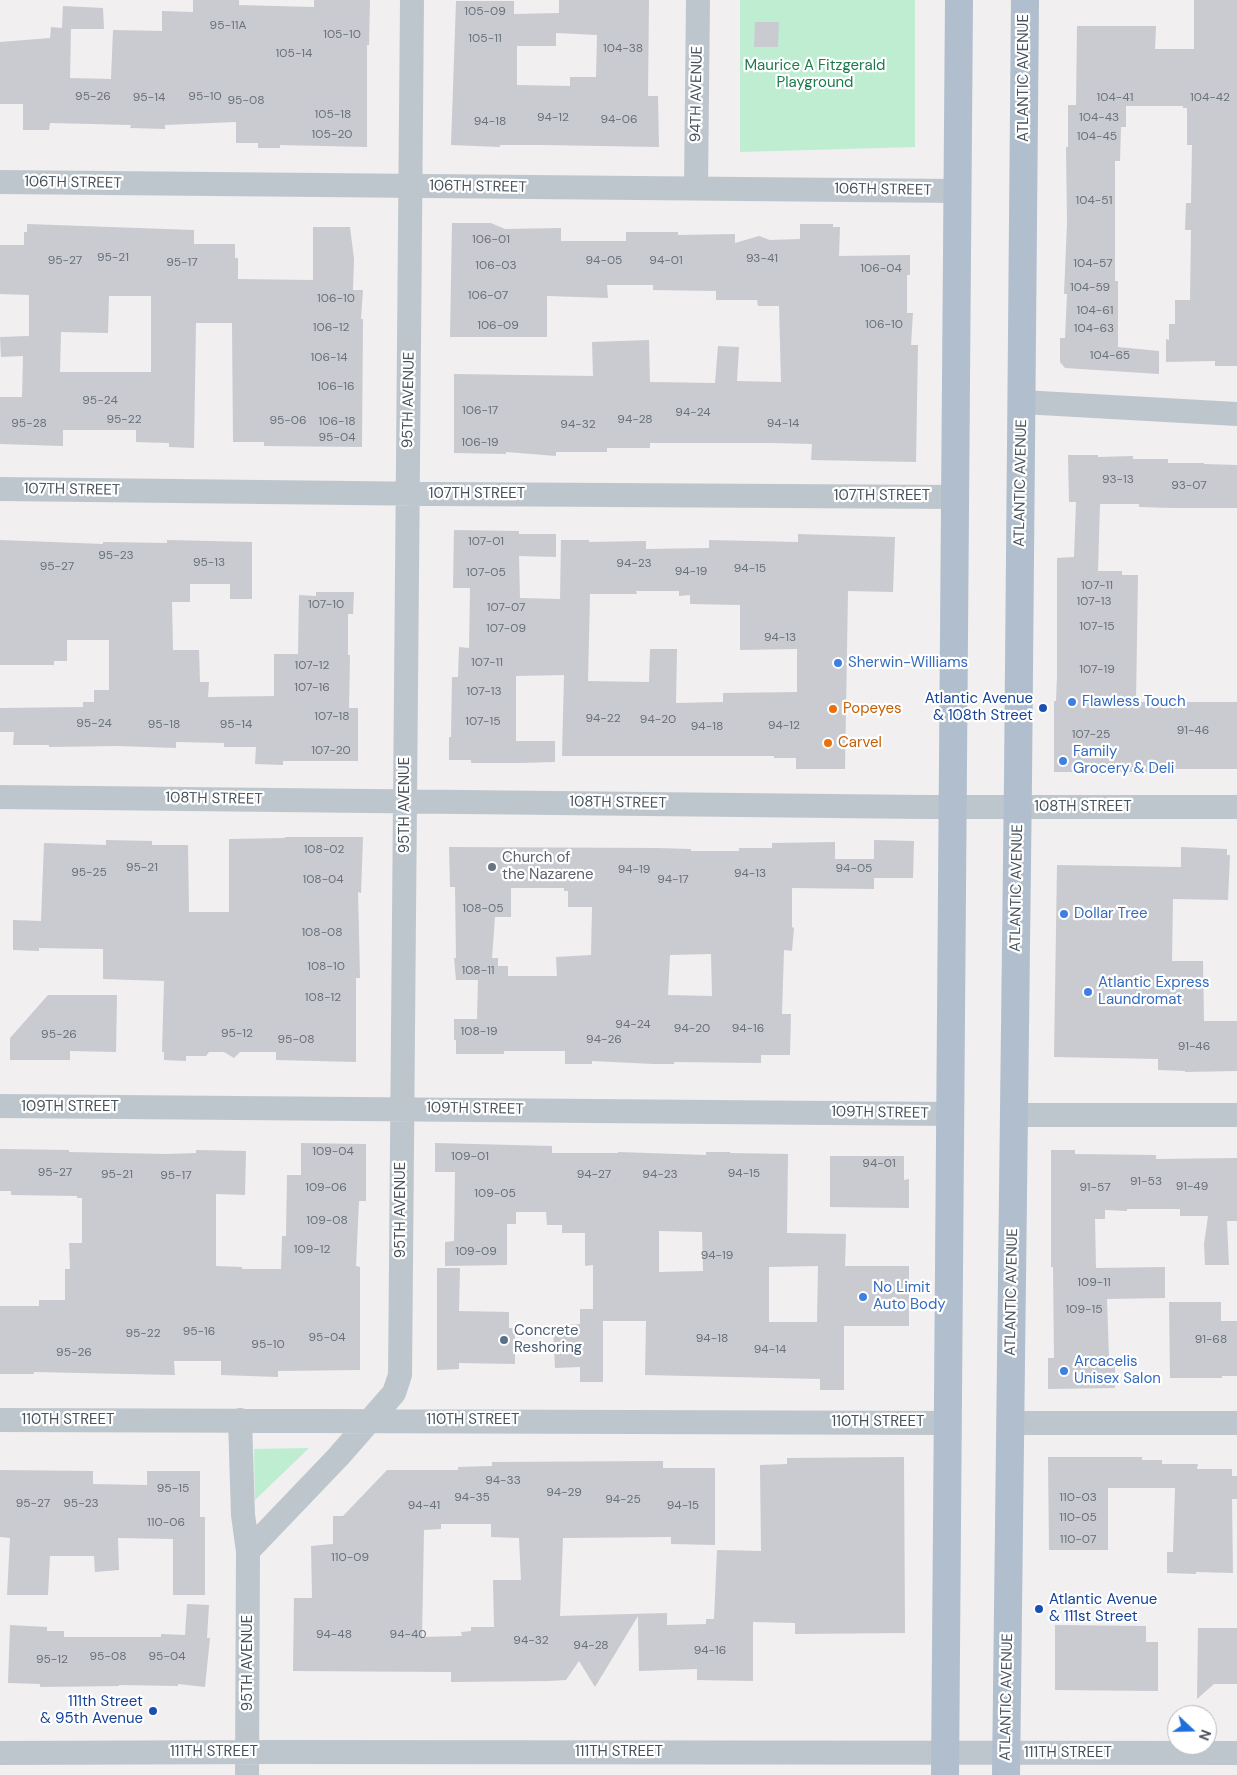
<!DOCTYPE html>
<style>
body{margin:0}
#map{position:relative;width:1237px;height:1775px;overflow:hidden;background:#f1efef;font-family:"DM Sans",sans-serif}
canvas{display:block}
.north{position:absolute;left:1167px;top:1705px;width:50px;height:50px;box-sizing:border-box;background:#fff;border:1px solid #b6babe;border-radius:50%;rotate:111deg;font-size:14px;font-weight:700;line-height:20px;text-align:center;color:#48525c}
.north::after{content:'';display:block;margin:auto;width:18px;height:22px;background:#206eda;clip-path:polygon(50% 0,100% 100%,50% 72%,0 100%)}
</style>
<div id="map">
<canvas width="1237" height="1775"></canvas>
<div class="north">N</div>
</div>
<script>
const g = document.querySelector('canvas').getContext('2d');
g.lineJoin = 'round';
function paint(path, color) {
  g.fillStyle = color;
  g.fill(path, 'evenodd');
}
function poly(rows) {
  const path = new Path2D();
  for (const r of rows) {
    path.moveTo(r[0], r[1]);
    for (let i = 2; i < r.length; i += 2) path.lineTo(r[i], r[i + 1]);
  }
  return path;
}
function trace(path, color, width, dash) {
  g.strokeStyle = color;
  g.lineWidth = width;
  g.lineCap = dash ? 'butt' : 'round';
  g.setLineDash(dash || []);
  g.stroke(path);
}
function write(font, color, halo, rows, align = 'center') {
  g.font = font + ' "DM Sans",sans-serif';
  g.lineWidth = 4.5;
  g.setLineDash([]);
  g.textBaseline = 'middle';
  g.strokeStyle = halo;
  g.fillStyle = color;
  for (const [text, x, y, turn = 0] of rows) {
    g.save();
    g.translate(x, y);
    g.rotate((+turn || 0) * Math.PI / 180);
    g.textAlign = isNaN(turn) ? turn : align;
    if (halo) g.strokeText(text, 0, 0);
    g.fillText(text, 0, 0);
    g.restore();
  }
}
const green = poly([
 [740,0,915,0,915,147,740,152],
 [309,1448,255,1500,254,1449]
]);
const building = poly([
 [193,0,239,0,239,5,314,7,314,0,370,0,369,45,367,45,367,147,280,145,280,148,258,148,258,143,236,143,236,122,165,125,165,129,130,128,131,125,50,123,49,130,23,130,23,104,0,104,0,42,50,38,51,27,62,28,63,6,103,8,104,29,71,29,70,78,111,79,113,30,162,31,162,11,193,12],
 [559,0,649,0,648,96,658,96,659,147,543,145,500,145,500,147,451,145,456,1,514,1,514,14,559,13],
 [556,33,597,35,596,77,570,77,570,86,517,85,517,46,556,46],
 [1194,0,1237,0,1237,366,1215,366,1215,361,1166,362,1166,339,1169,340,1169,324,1175,324,1175,300,1190,300,1191,230,1185,230,1186,203,1191,203,1192,145,1187,145,1187,108,1183,108,1183,106,1126,106,1126,127,1121,127,1120,161,1115,161,1115,281,1118,281,1118,347,1159,351,1159,374,1065,368,1060,362,1060,338,1065,338,1067,294,1064,294,1067,223,1066,147,1068,147,1068,105,1076,105,1077,26,1156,26,1155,49,1194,49],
 [755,22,779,22,778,47,754,47],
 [452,223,491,223,505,229,561,228,561,241,626,241,626,232,678,232,678,235,735,234,735,243,759,236,770,240,800,239,800,224,833,224,833,227,840,227,839,256,910,255,910,275,907,275,907,313,913,313,911,345,918,345,916,462,811,460,812,444,771,443,650,443,650,448,607,448,607,452,556,452,556,456,506,452,506,454,454,453,454,374,593,376,592,342,649,340,650,382,715,383,718,346,739,347,737,381,781,382,779,306,758,306,757,300,716,300,716,291,653,290,653,285,607,285,608,298,547,296,547,337,450,337],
 [27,224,194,230,194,244,235,244,235,258,238,258,238,279,313,280,313,227,350,227,354,259,353,290,363,290,361,319,363,319,362,447,264,446,264,442,233,442,232,323,196,323,194,448,169,447,169,443,136,442,136,430,63,430,63,446,0,444,0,397,22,397,23,356,1,357,0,337,29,336,29,295,0,294,0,245,24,245,24,232,27,232],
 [109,296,151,296,151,372,60,372,61,332,108,333],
 [1068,455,1098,455,1098,457,1133,456,1133,459,1168,459,1168,463,1204,463,1204,464,1237,465,1237,508,1174,508,1139,507,1139,504,1100,504,1098,571,1122,571,1122,575,1138,575,1136,702,1237,702,1237,769,1170,769,1169,772,1054,772,1054,701,1056,701,1057,676,1057,558,1074,557,1076,502,1069,502],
 [454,530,519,531,519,534,556,534,556,557,519,556,520,598,560,599,561,540,589,540,589,542,646,541,646,549,709,548,709,540,798,542,798,534,895,537,893,592,848,591,845,769,796,769,796,758,774,758,774,756,562,756,564,675,516,676,516,741,555,741,555,762,519,763,471,763,471,760,449,760,449,737,451,737,452,677,458,677,459,647,469,648,470,588,453,588],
 [636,591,679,591,679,596,690,595,690,604,740,605,740,650,797,649,797,692,723,693,723,702,676,703,677,649,650,649,649,682,588,681,590,594,637,594],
 [0,540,103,544,103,542,167,543,167,540,252,542,252,599,230,599,230,584,190,584,190,602,172,602,173,650,199,650,200,682,209,682,208,697,274,696,274,654,298,654,299,595,316,596,316,592,354,592,353,614,348,614,348,655,350,655,349,708,358,708,358,761,283,761,283,765,255,764,256,747,224,747,224,743,176,742,176,748,117,746,49,747,49,745,13,745,14,732,0,732,0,708,83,707,83,702,94,702,94,690,109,690,109,640,67,640,67,661,54,661,54,665,0,665],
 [285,837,363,837,361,893,358,892,360,978,356,978,356,1062,276,1060,276,1052,240,1052,234,1058,224,1052,209,1052,206,1056,186,1056,186,1061,164,1060,164,1052,162,1052,164,981,103,979,103,949,39,948,39,951,13,950,13,920,41,921,44,843,106,845,106,840,152,841,152,845,188,845,189,912,229,912,229,839,285,838],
 [874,840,914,841,913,878,874,878,874,889,792,888,792,927,794,928,792,951,784,950,782,1014,791,1014,790,1055,761,1055,761,1063,674,1062,674,1064,654,1064,592,1061,592,1064,565,1064,565,1051,504,1051,504,1054,456,1054,456,1040,454,1040,454,1019,477,1019,478,980,456,980,454,958,456,958,455,887,450,887,449,847,657,848,691,849,691,851,739,851,739,848,772,848,772,843,835,842,835,859,874,859,874,870],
 [511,888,564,888,564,891,568,891,568,907,592,907,591,955,556,957,557,976,508,976,508,966,498,966,498,958,492,958,495,917,511,917],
 [711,954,712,996,668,995,670,955],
 [1181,847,1227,849,1227,855,1230,855,1228,900,1173,899,1172,961,1203,961,1204,1021,1237,1021,1237,1071,1185,1072,1185,1071,1158,1070,1158,1059,1054,1057,1057,865,1181,867],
 [48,995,117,995,116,1052,70,1051,70,1060,10,1060,10,1038],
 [301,1143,366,1144,366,1201,359,1201,356,1266,360,1267,360,1370,278,1371,278,1377,221,1375,221,1361,174,1361,175,1375,34,1372,34,1374,0,1374,0,1306,39,1306,39,1300,65,1300,65,1269,70,1269,69,1243,82,1243,82,1198,77,1198,77,1196,11,1195,11,1191,0,1191,0,1149,69,1150,69,1152,166,1154,196,1153,196,1150,246,1151,245,1195,216,1194,216,1266,242,1267,242,1269,281,1269,282,1236,286,1236,287,1175,301,1175],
 [435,1143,552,1146,552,1153,618,1153,618,1152,706,1155,706,1152,730,1152,730,1153,788,1154,787,1233,846,1234,845,1266,909,1266,909,1326,844,1326,844,1390,820,1390,820,1379,645,1375,646,1321,603,1321,603,1382,580,1382,580,1367,555,1368,553,1326,580,1324,580,1309,593,1309,593,1265,585,1266,585,1233,562,1233,562,1225,547,1225,546,1212,516,1212,516,1224,507,1224,507,1265,445,1266,445,1242,454,1241,455,1172,435,1172],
 [659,1231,702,1232,703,1271,659,1272],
 [818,1266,817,1322,769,1322,769,1267],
 [1051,1150,1075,1150,1075,1154,1156,1155,1156,1159,1237,1158,1237,1221,1227,1221,1229,1265,1205,1265,1204,1244,1208,1216,1180,1216,1180,1209,1127,1209,1127,1211,1105,1210,1105,1219,1095,1219,1096,1268,1165,1267,1165,1298,1107,1299,1109,1357,1115,1357,1115,1388,1048,1389,1048,1358,1054,1358,1053,1267,1051,1267],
 [830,1156,904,1156,904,1180,909,1179,909,1208,830,1207],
 [437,1268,460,1268,459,1311,509,1312,509,1328,515,1328,515,1364,459,1363,459,1369,437,1370],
 [1169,1302,1221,1302,1221,1321,1237,1321,1237,1376,1222,1376,1222,1378,1170,1378],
 [904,1457,905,1633,795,1634,795,1623,753,1622,753,1681,697,1680,697,1669,639,1671,638,1616,595,1687,579,1661,566,1680,548,1681,451,1682,451,1672,293,1671,294,1598,312,1598,311,1546,333,1544,333,1516,343,1516,387,1470,458,1470,458,1467,492,1466,492,1462,663,1461,663,1468,715,1468,715,1545,671,1544,671,1537,563,1538,560,1616,667,1613,667,1625,706,1624,706,1619,714,1619,717,1550,761,1551,760,1465,787,1464,787,1458],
 [441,1524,491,1524,491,1537,519,1538,521,1580,493,1580,494,1627,471,1627,471,1631,461,1632,462,1636,422,1637,424,1530,441,1529],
 [1048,1457,1142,1457,1142,1460,1162,1460,1162,1464,1198,1464,1197,1469,1232,1469,1232,1476,1237,1476,1237,1499,1232,1499,1233,1573,1196,1572,1196,1574,1167,1573,1167,1552,1173,1552,1175,1488,1108,1488,1108,1550,1049,1550],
 [0,1470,93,1471,93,1484,147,1485,147,1471,200,1471,200,1517,205,1517,205,1595,173,1595,173,1539,118,1538,119,1570,95,1572,94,1556,50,1556,48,1595,7,1595,10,1538,0,1537],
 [187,1604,209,1605,207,1638,210,1638,205,1687,178,1684,178,1686,119,1685,119,1686,40,1687,40,1684,8,1683,10,1625,47,1627,47,1631,64,1631,64,1637,161,1637,161,1634,185,1635],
 [1055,1625,1146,1626,1146,1642,1158,1642,1158,1691,1055,1690],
 [1198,1628,1237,1628,1237,1684,1214,1684,1197,1699]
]);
const street = poly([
 [0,182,957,191],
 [696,188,698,0],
 [1022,402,1237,414],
 [0,489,439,494,955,497],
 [0,797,924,807,1237,807],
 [0,1106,950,1114],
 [1014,1115,1237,1115],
 [0,1420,947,1423],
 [240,1420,243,1515,248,1551],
 [1011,1423,1237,1423],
 [0,1753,274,1752,1237,1753],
 [247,1775,248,1551,338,1457,394,1393,400,1375,412,0]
]);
const primary = poly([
 [945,1775,959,0],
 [1006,1775,1018,779,1025,0]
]);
const markers = [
 [838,663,5,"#3f7fe0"],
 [1072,702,5,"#3f7fe0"],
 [1043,708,5,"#1a4fb4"],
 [833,709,5,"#e8710a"],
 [828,743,5,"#e8710a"],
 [1063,761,5,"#3f7fe0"],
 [492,867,5,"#6b7280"],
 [1064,914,5,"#3f7fe0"],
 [1088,992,5,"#3f7fe0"],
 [863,1297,5,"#3f7fe0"],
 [504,1340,5,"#5c6f8a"],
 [1064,1371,5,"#3f7fe0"],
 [1039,1609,5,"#1a4fb4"],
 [153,1711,5,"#1a4fb4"]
];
const numberNames = [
 ["105-09",485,12],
 ["95-11A",228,26],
 ["105-10",342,35],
 ["105-11",485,39],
 ["104-38",623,49],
 ["105-14",294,54],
 ["95-26",93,97],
 ["95-10",205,97],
 ["95-14",149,98],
 ["104-41",1115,98],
 ["104-42",1210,98],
 ["95-08",246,101],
 ["105-18",333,115],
 ["94-12",553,118],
 ["104-43",1099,118],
 ["94-06",619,120],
 ["94-18",490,122],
 ["105-20",332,135],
 ["104-45",1097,137],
 ["104-51",1094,201],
 ["106-01",491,240],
 ["95-21",113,258],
 ["93-41",762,259],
 ["95-27",65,261],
 ["94-05",604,261],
 ["94-01",666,261],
 ["95-17",182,263],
 ["104-57",1093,264],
 ["106-03",496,266],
 ["106-04",881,269],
 ["104-59",1090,288],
 ["106-07",488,296],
 ["106-10",336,299],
 ["104-61",1095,311],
 ["106-10",884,325],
 ["106-09",498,326],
 ["106-12",331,328],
 ["104-63",1094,329],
 ["104-65",1110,356],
 ["106-14",329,358],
 ["106-16",336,387],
 ["95-24",100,401],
 ["106-17",480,411],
 ["94-24",693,413],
 ["95-22",124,420],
 ["94-28",635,420],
 ["95-06",288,421],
 ["106-18",337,422],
 ["95-28",29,424],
 ["94-14",783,424],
 ["94-32",578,425],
 ["95-04",337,438],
 ["106-19",480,443],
 ["93-13",1118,480],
 ["93-07",1189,486],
 ["107-01",486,542],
 ["95-23",116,556],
 ["95-13",209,563],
 ["94-23",634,564],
 ["95-27",57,567],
 ["94-15",750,569],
 ["94-19",691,572],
 ["107-05",486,573],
 ["107-11",1097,586],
 ["107-13",1094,602],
 ["107-10",326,605],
 ["107-07",506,608],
 ["107-15",1097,627],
 ["107-09",506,629],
 ["94-13",780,638],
 ["107-11",487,663],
 ["107-12",312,666],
 ["107-19",1097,670],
 ["107-16",312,688],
 ["107-13",484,692],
 ["107-18",332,717],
 ["94-22",603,719],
 ["94-20",658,720],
 ["107-15",483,722],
 ["95-24",94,724],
 ["95-18",164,725],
 ["95-14",236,725],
 ["94-12",784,726],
 ["94-18",707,727],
 ["91-46",1193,731],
 ["107-25",1091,735],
 ["107-20",331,751],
 ["108-02",324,850],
 ["95-21",142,868],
 ["94-05",854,869],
 ["94-19",634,870],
 ["95-25",89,873],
 ["94-13",750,874],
 ["108-04",323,880],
 ["94-17",673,880],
 ["108-05",483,909],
 ["108-08",322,933],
 ["108-10",326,967],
 ["108-11",478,971],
 ["108-12",323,998],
 ["94-24",633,1025],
 ["94-20",692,1029],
 ["94-16",748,1029],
 ["108-19",479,1032],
 ["95-12",237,1034],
 ["95-26",59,1035],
 ["95-08",296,1040],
 ["94-26",604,1040],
 ["91-46",1194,1047],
 ["109-04",333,1152],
 ["109-01",470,1157],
 ["94-01",879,1164],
 ["95-27",55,1173],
 ["94-15",744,1174],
 ["95-21",117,1175],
 ["94-27",594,1175],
 ["94-23",660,1175],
 ["95-17",176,1176],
 ["91-53",1146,1182],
 ["91-49",1192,1187],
 ["109-06",326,1188],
 ["91-57",1095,1188],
 ["109-05",495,1194],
 ["109-08",327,1221],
 ["109-12",312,1250],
 ["109-09",476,1252],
 ["94-19",717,1256],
 ["109-11",1094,1283],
 ["109-15",1084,1310],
 ["95-16",199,1332],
 ["95-22",143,1334],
 ["95-04",327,1338],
 ["94-18",712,1339],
 ["91-68",1211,1340],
 ["95-10",268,1345],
 ["94-14",770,1350],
 ["95-26",74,1353],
 ["94-33",503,1481],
 ["95-15",173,1489],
 ["94-29",564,1493],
 ["94-35",472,1498],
 ["110-03",1078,1498],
 ["94-25",623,1500],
 ["95-27",33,1504],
 ["95-23",81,1504],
 ["94-41",424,1506],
 ["94-15",683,1506],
 ["110-05",1078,1518],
 ["110-06",166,1523],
 ["110-07",1078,1540],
 ["110-09",350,1558],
 ["94-48",334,1635],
 ["94-40",408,1635],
 ["94-32",531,1641],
 ["94-28",591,1646],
 ["94-16",710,1651],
 ["95-08",108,1657],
 ["95-04",167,1657],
 ["95-12",52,1660]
];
const parkNames = [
 ["Maurice A Fitzgerald",815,66],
 ["Playground",815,83]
];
const streetNames = [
 ["ATLANTIC AVENUE",1024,78,-90],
 ["94TH AVENUE",697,94,-89],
 ["106TH STREET",73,183,1],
 ["106TH STREET",478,187,1],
 ["106TH STREET",883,190,1],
 ["95TH AVENUE",409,400,-89],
 ["ATLANTIC AVENUE",1021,483,-89],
 ["107TH STREET",72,490,1],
 ["107TH STREET",477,494],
 ["107TH STREET",882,496],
 ["108TH STREET",214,799,1],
 ["108TH STREET",618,803,1],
 ["95TH AVENUE",405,805,-90],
 ["108TH STREET",1083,807],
 ["ATLANTIC AVENUE",1017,888,-89],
 ["109TH STREET",70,1107],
 ["109TH STREET",475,1109,1],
 ["109TH STREET",880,1113,1],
 ["95TH AVENUE",401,1210,-90],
 ["ATLANTIC AVENUE",1012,1292,-89],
 ["110TH STREET",68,1420],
 ["110TH STREET",473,1420],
 ["110TH STREET",878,1422],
 ["95TH AVENUE",248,1663,-90],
 ["ATLANTIC AVENUE",1007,1697,-89],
 ["111TH STREET",214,1752],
 ["111TH STREET",619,1752],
 ["111TH STREET",1068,1753]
];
const shopNames = [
 ["Sherwin-Williams",848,663],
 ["Flawless Touch",1082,702],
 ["Family",1073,752],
 ["Grocery & Deli",1073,769],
 ["Dollar Tree",1074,914],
 ["Atlantic Express",1098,983],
 ["Laundromat",1098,1000],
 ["No Limit",873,1288],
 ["Auto Body",873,1305],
 ["Arcacelis",1074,1362],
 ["Unisex Salon",1074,1379]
];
const transitNames = [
 ["Atlantic Avenue",1033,699],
 ["& 108th Street",1033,716],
 ["Atlantic Avenue",1049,1600,"left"],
 ["& 111st Street",1049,1617,"left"],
 ["111th Street",143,1702],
 ["& 95th Avenue",143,1719]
];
const foodNames = [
 ["Popeyes",843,709],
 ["Carvel",838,743]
];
const worshipNames = [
 ["Church of",502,858],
 ["the Nazarene",502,875]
];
const serviceNames = [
 ["Concrete",514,1331],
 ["Reshoring",514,1348]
];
paint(green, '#bfedd2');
paint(building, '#c9cbd1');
trace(street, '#bec6cd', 24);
trace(primary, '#b0becd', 28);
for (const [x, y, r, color] of markers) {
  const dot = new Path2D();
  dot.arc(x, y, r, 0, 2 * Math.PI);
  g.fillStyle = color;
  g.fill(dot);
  trace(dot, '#fff', 2);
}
write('12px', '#687079', null, numberNames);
write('15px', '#1b7b4c', '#fff', parkNames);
write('15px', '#48525c', '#fff', streetNames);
write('15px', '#366cbe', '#fff', shopNames, 'left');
write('15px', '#164399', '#fff', transitNames, 'right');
write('15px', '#c56008', '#fff', foodNames, 'left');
write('15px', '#5b616d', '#fff', worshipNames, 'left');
write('15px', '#4e5e75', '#fff', serviceNames, 'left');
</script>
